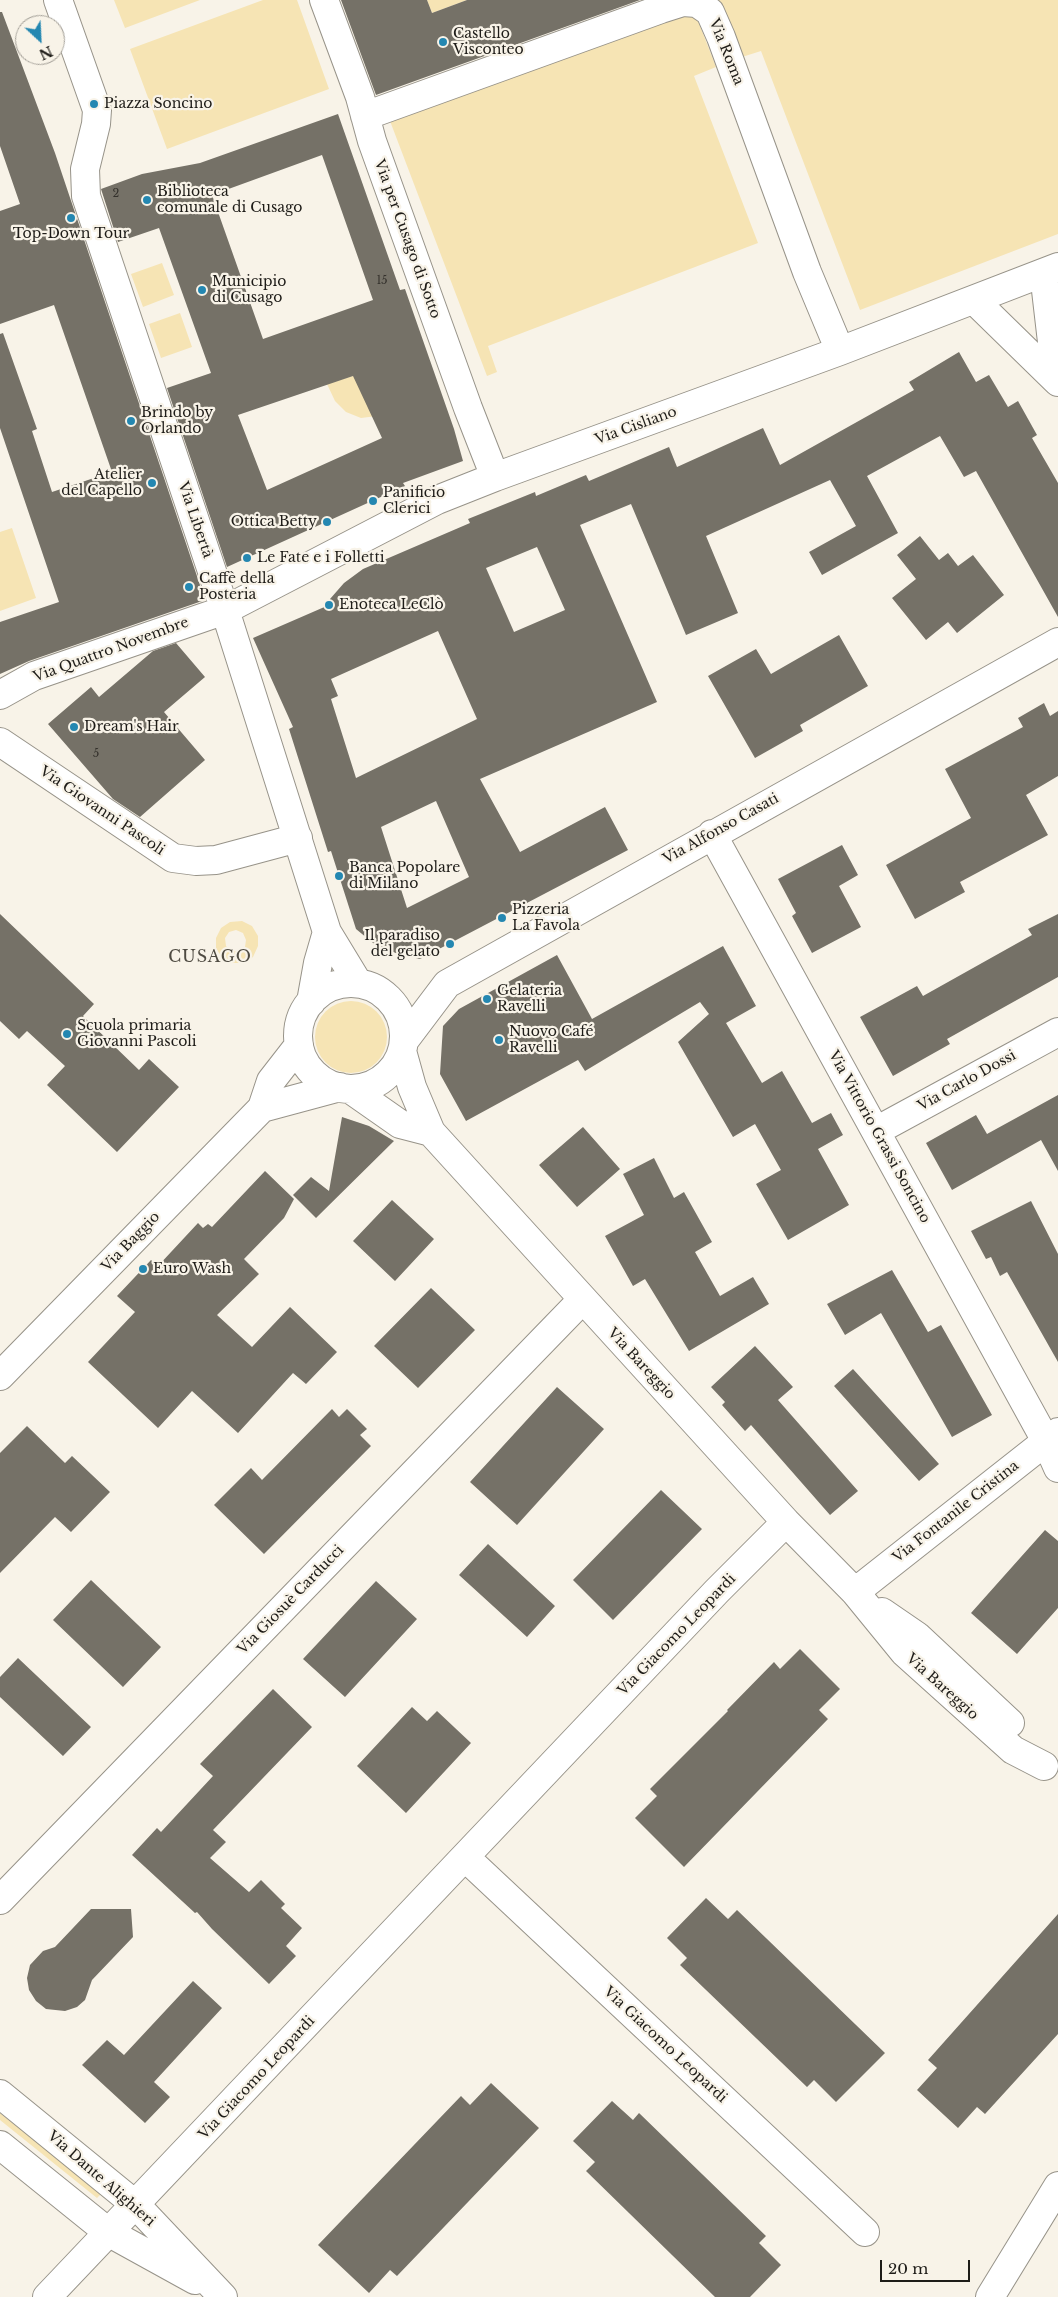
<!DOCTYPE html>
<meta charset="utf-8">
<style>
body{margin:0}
#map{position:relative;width:1058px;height:2297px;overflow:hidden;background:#f8f3e8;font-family:"Libre Baskerville",serif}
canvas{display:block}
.north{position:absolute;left:15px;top:15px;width:50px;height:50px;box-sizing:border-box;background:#f8f3e8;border:1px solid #a19d95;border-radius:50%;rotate:155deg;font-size:14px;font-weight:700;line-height:20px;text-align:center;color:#1e1c18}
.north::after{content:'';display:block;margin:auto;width:18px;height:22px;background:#2487b1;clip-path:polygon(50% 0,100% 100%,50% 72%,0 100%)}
.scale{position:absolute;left:880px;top:2260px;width:90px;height:22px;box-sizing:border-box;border:2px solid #1e1c18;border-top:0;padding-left:6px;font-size:15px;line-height:18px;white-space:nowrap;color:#1e1c18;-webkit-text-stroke:4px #f8f3e8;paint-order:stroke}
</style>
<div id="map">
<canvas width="1058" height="2297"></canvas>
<div class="north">N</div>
<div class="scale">20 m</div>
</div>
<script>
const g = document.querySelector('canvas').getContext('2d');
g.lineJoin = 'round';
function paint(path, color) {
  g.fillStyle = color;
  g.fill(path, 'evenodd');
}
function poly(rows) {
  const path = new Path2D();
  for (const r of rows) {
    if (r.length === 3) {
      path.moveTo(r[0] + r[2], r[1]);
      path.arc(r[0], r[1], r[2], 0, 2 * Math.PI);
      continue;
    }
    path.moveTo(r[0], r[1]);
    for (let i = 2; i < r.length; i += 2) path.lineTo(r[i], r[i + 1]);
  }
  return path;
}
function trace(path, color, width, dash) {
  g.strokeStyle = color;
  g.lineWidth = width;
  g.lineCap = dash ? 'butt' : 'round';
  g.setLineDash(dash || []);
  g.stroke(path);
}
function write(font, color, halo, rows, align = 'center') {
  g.font = font + ' "Libre Baskerville",serif';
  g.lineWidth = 4.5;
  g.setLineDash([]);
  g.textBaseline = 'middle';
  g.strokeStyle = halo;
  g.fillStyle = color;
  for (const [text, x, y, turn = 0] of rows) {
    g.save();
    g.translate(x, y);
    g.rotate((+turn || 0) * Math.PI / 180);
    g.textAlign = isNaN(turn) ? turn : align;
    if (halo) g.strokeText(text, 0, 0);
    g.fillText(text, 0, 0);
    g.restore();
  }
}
const green = poly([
 [114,0,200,0,125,28],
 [263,0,297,0,329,89,167,149,130,49],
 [427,0,467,0,432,13],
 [715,0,1058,0,1058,234,860,310,761,51,742,57],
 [692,5,716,67,694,76,758,243,488,346,497,372,487,376,390,121],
 [162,263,174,295,143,307,131,274],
 [180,313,192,347,161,358,149,324],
 [362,373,377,416,361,418,346,412,335,401,327,384],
 [12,528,36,598,0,611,0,532],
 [242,921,252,926,258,936,258,946,253,957,244,963,233,963,222,958,216,948,216,938,221,928,230,922],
 [236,930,243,933,246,940,245,947,239,951,231,951,226,946,225,938,229,932],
 [351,1037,36],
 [0,2113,101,2194,97,2198,0,2120]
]);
const building = poly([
 [341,0,427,0,432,13,467,0,640,0,376,95],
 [0,12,2,12,55,153,205,600,29,661,0,674,0,622,59,602,0,428,0,334,3,333,37,429,32,431,52,492,112,472,54,305,0,324,0,211,20,204,0,146],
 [338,114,400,290,405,289,454,429,463,461,403,483,405,486,227,567,167,388,211,373,159,228,118,242,101,189,142,174,200,163],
 [322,155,373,300,263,339,212,195],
 [353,376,382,438,267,490,238,415],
 [959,352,976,382,989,375,1008,407,1018,401,1037,435,1032,438,1058,483,1058,617,976,471,964,477,940,436,867,476,898,533,822,575,809,552,856,526,830,480,706,536,738,613,686,635,631,504,580,525,657,702,480,779,520,852,605,807,628,850,420,959,398,954,373,943,356,929,331,851,328,852,289,729,293,727,253,638,329,605,330,599,344,583,363,569,470,523,468,519,535,492,536,496,586,475,589,481,669,447,677,467,763,428,780,465,914,390,909,382],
 [537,547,565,610,514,632,486,568],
 [438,631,477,719,356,778,331,699,338,696,331,679],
 [436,801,469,877,407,908,381,827],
 [920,536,939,560,948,553,958,566,973,555,1004,595,957,633,948,622,926,640,892,598,916,579,897,555],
 [839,635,868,686,800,725,803,731,755,758,708,676,756,649,771,674],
 [176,643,205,677,164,712,205,760,140,817,113,799,48,724,91,687,99,697,153,651],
 [1044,703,1050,716,1058,711,1058,776,1026,795,1048,835,960,882,965,892,915,919,886,865,971,818,945,769,1023,727,1018,718],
 [842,845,858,875,839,886,861,927,812,953,792,916,796,913,778,879],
 [0,914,94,1004,83,1016,139,1070,149,1059,179,1087,117,1152,47,1085,65,1066,27,1031,19,1039,0,1021],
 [1058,914,1058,977,947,1039,950,1044,893,1076,860,1017,917,986,923,996,1032,935,1028,929],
 [723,946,756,1006,726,1023,762,1083,782,1071,812,1123,831,1113,843,1135,818,1149,849,1205,788,1240,756,1184,781,1170,755,1124,733,1137,678,1042,709,1014,700,1002,585,1071,578,1060,466,1121,440,1074,443,1026,459,1009,557,955,592,1019],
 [1058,1095,1058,1171,1041,1140,952,1190,926,1143,976,1115,987,1134],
 [342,1117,369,1126,394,1141,316,1218,293,1195,311,1177,329,1191],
 [583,1127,620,1169,577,1207,539,1165],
 [654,1158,674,1198,684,1192,712,1242,695,1252,720,1296,753,1277,769,1304,689,1351,645,1279,633,1286,605,1236,644,1215,623,1174],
 [265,1171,294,1199,284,1218,244,1259,259,1274,217,1315,252,1347,290,1307,337,1352,306,1384,293,1373,238,1433,192,1391,158,1428,88,1362,135,1312,117,1296,151,1260,158,1266,198,1223,203,1228,208,1224,212,1227],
 [392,1200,434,1239,395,1281,353,1241],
 [1031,1201,1058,1254,1058,1362,1007,1272,1000,1276,991,1257,986,1259,971,1231],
 [892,1270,928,1332,941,1325,992,1415,952,1437,881,1313,845,1335,827,1304],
 [431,1288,475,1330,418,1388,374,1346],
 [755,1346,793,1387,778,1400,858,1491,830,1515,751,1425,745,1431,722,1405,725,1402,711,1387],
 [853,1369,939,1464,919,1481,834,1386],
 [557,1387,604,1429,517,1525,470,1482],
 [332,1409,339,1417,347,1409,367,1429,360,1435,371,1446,264,1554,214,1505,251,1468,262,1480],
 [27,1426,65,1463,72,1456,110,1492,71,1532,55,1517,0,1573,0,1453],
 [661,1490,702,1529,613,1620,573,1580],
 [1045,1530,1058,1541,1058,1608,1017,1654,971,1613],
 [488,1544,555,1606,527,1637,459,1575],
 [91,1580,161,1647,123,1687,53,1620],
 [376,1581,417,1619,345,1697,303,1659],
 [800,1649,840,1689,819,1710,828,1719,684,1867,635,1818,657,1796,650,1789,728,1711,727,1710,774,1662,780,1669],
 [18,1658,91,1727,63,1756,0,1697,0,1677],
 [273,1689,312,1727,213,1830,226,1842,210,1858,249,1892,261,1880,285,1904,281,1908,302,1928,286,1946,296,1956,269,1984,212,1929,197,1912,195,1913,132,1855,157,1828,161,1832,213,1776,200,1764],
 [412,1707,427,1721,437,1711,471,1743,406,1813,357,1766],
 [706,1898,728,1919,737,1910,885,2053,836,2102,814,2080,807,2087,680,1965,687,1958,667,1938],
 [91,1909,131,1909,133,1937,92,1980,85,2000,77,2007,65,2011,46,2009,36,2001,29,1990,27,1978,30,1965,43,1951,55,1947],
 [1058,1914,1058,2034,985,2114,977,2107,958,2128,917,2090,937,2068,928,2060],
 [193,1981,222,2008,154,2082,170,2097,145,2123,82,2065,107,2040,124,2055],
 [491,2083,539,2128,397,2276,390,2270,369,2293,318,2245,461,2096,470,2105],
 [612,2101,633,2120,639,2113,766,2236,759,2243,781,2265,750,2297,715,2297,586,2171,595,2162,573,2141]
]);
const minor = poly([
 [58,0,97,110,96,124,85,169,86,196,225,610,327,932,358,983],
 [324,0,360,97,372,141,468,408,495,477],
 [365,116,661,9,683,2,697,3,710,12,721,37,807,272,840,351],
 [1044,273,1052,342,1058,361],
 [974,300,1058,382],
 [0,695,34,676,225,610,437,500,495,477,840,351,1058,267],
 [0,742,173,858,196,861,216,860,298,838],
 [712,834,1046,1441,1058,1468],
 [351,1036,53],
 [311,1002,318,963,327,932],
 [404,1041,447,984,1058,642],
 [402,1051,412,1087,431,1132,786,1522,855,1592,904,1652,1013,1750,1044,1766],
 [350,1089,400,1124,431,1132],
 [262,1108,340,1087],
 [876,1131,1058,1032],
 [0,1376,262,1108,271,1081,299,1045],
 [855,1592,1058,1432],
 [882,1612,917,1636,1010,1723],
 [466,1858,865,2232],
 [0,1900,582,1300],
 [0,2094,136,2205,223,2297],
 [0,2145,108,2232,195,2280],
 [47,2297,717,1591,786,1522],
 [990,2297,1058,2186]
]);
const markers = [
 [443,42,5,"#2487b1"],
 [94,104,5,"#2487b1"],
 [147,200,5,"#2487b1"],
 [71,218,5,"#2487b1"],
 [202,290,5,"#2487b1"],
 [131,421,5,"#2487b1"],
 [152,483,5,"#2487b1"],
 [373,501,5,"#2487b1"],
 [327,522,5,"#2487b1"],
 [247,558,5,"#2487b1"],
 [189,587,5,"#2487b1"],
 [329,605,5,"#2487b1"],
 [74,727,5,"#2487b1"],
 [339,876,5,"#2487b1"],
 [502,918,5,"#2487b1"],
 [450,944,5,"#2487b1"],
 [487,999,5,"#2487b1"],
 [67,1034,5,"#2487b1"],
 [499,1040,5,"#2487b1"],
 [143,1269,5,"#2487b1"]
];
const numberNames = [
 ["2",116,194],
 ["15",382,281],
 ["5",96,754]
];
const poiNames = [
 ["Castello",453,34],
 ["Visconteo",453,50],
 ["Piazza Soncino",104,104],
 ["Biblioteca",157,192],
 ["comunale di Cusago",157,208],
 ["Top-Down Tour",71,234,"center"],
 ["Municipio",212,282],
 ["di Cusago",212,298],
 ["Brindo by",141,413],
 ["Orlando",141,429],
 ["Atelier",142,475,"right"],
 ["del Capello",142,491,"right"],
 ["Panificio",383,493],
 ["Clerici",383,509],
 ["Ottica Betty",317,522,"right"],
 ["Le Fate e i Folletti",257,558],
 ["Caffè della",199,579],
 ["Posteria",199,595],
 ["Enoteca LeClò",339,605],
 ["Dream's Hair",84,727],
 ["Banca Popolare",349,868],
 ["di Milano",349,884],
 ["Pizzeria",512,910],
 ["La Favola",512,926],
 ["Il paradiso",440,936,"right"],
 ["del gelato",440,952,"right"],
 ["Gelateria",497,991],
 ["Ravelli",497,1007],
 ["Scuola primaria",77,1026],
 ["Giovanni Pascoli",77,1042],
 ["Nuovo Café",509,1032],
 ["Ravelli",509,1048],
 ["Euro Wash",153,1269]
];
const streetNames = [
 ["Via Roma",726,52,68],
 ["Via per Cusago di Sotto",407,239,70],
 ["Via Cisliano",636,426,-20],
 ["Via Libertà",195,520,71],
 ["Via Quattro Novembre",111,650,-20],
 ["Via Giovanni Pascoli",102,811,34],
 ["Via Alfonso Casati",721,829,-29],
 ["Via Carlo Dossi",967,1081,-29],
 ["Via Vittorio Grassi Soncino",879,1137,61],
 ["Via Baggio",131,1242,-46],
 ["Via Bareggio",641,1364,47],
 ["Via Fontanile Cristina",956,1512,-38],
 ["Via Giosuè Carducci",291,1600,-46],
 ["Via Giacomo Leopardi",677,1635,-46],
 ["Via Bareggio",942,1687,42],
 ["Via Giacomo Leopardi",665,2045,43],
 ["Via Giacomo Leopardi",257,2078,-47],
 ["Via Dante Alighieri",101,2179,41]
];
const quarterNames = [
 ["CUSAGO",210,957]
];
paint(green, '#f6e4b4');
paint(building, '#757167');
trace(minor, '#979389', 30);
trace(minor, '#fff', 28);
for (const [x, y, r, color] of markers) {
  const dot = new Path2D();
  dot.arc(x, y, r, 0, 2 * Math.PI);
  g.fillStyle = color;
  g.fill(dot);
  trace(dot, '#f8f3e8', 2);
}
write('11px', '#34312c', null, numberNames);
write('14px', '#1e1c18', '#f8f3e8', poiNames, 'left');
write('14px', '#1e1c18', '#f8f3e8', streetNames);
g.letterSpacing = '1px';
write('16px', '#4f4b42', '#f8f3e8', quarterNames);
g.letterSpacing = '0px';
</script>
